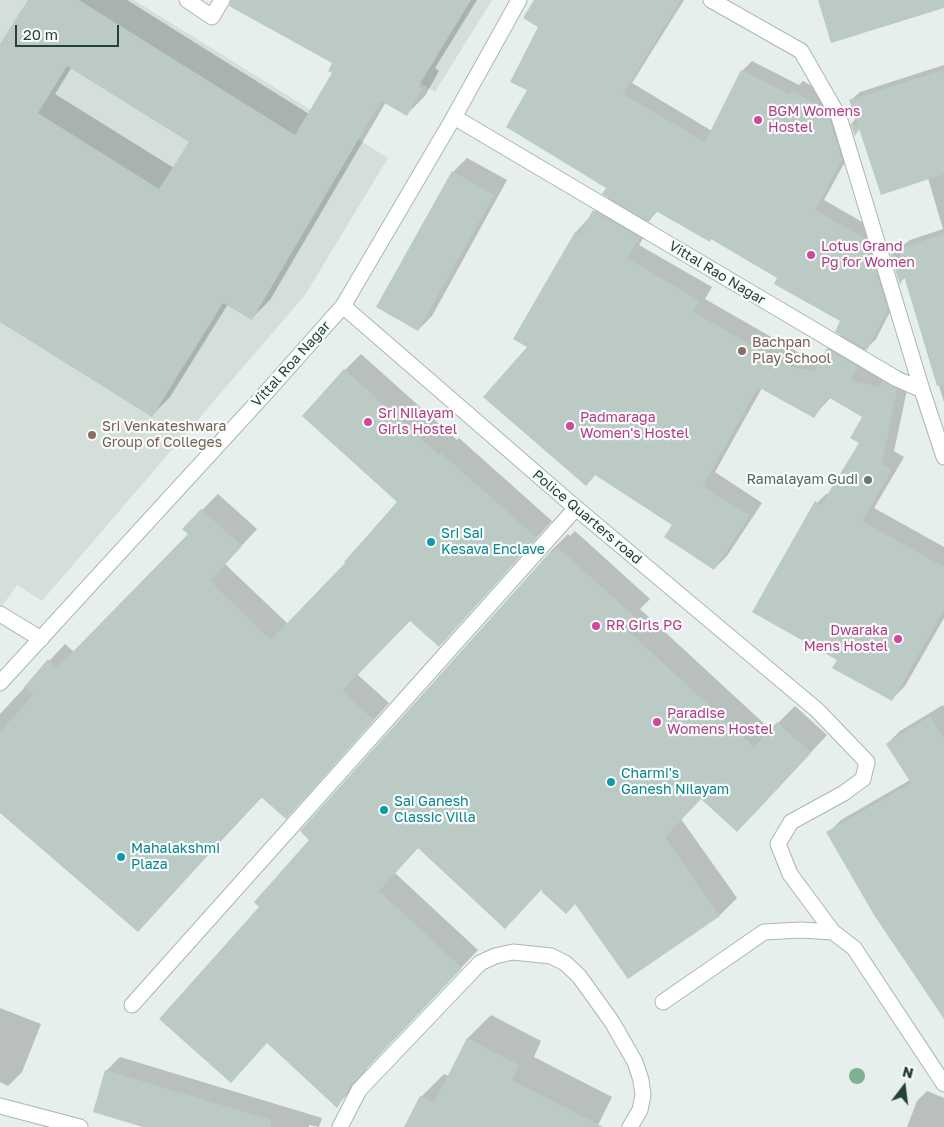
<!DOCTYPE html>
<style>
body{margin:0}
#map{position:relative;width:944px;height:1127px;overflow:hidden;background:#e6efeb;font-family:"Golos Text",sans-serif}
canvas{display:block}
.north{position:absolute;left:879px;top:1062px;width:50px;height:50px;-webkit-text-stroke:4px #f7fbf9;paint-order:stroke;rotate:15deg;font-size:14px;font-weight:700;line-height:20px;text-align:center;color:#24423a}
.north::after{content:'';display:block;margin:auto;width:18px;height:22px;background:#24423a;clip-path:polygon(50% 0,100% 100%,50% 72%,0 100%)}
.scale{position:absolute;left:15px;top:25px;width:104px;height:22px;box-sizing:border-box;border:2px solid #24423a;border-top:0;padding-left:6px;font-size:15px;line-height:18px;white-space:nowrap;color:#24423a;-webkit-text-stroke:4px #f7fbf9;paint-order:stroke}
</style>
<div id="map">
<canvas width="944" height="1127"></canvas>
<div class="north">N</div>
<div class="scale">20 m</div>
</div>
<script>
const g = document.querySelector('canvas').getContext('2d');
g.lineJoin = 'round';
function paint(path, color) {
  g.fillStyle = color;
  g.fill(path, 'evenodd');
}
function poly(rows) {
  const path = new Path2D();
  for (const r of rows) {
    path.moveTo(r[0], r[1]);
    for (let i = 2; i < r.length; i += 2) path.lineTo(r[i], r[i + 1]);
  }
  return path;
}
function trace(path, color, width, dash) {
  g.strokeStyle = color;
  g.lineWidth = width;
  g.lineCap = dash ? 'butt' : 'round';
  g.setLineDash(dash || []);
  g.stroke(path);
}
function write(font, color, halo, rows, align = 'center') {
  g.font = font + ' "Golos Text",sans-serif';
  g.lineWidth = 4.5;
  g.setLineDash([]);
  g.textBaseline = 'middle';
  g.strokeStyle = halo;
  g.fillStyle = color;
  for (const [text, x, y, turn = 0] of rows) {
    g.save();
    g.translate(x, y);
    g.rotate((+turn || 0) * Math.PI / 180);
    g.textAlign = isNaN(turn) ? turn : align;
    if (halo) g.strokeText(text, 0, 0);
    g.fillText(text, 0, 0);
    g.restore();
  }
}
const built = poly([
 [0,0,134,0,388,158,305,295,42,601,17,585,0,609],
 [285,0,492,0,435,92]
]);
const shadow = poly([
 [29,0,127,0,309,114,333,72,334,63,255,0,477,0,435,68,439,71,425,96,407,114,386,102,270,300,252,318,228,304,170,397,152,415,0,321,0,46],
 [72,67,191,142,174,168,55,94],
 [535,0,684,0,632,83,712,131,742,71,752,61,799,85,803,81,833,98,852,149,824,200,876,230,897,298,876,339,865,350,870,354,863,368,891,374,896,369,910,376,894,451,904,457,874,508,944,547,944,618,905,686,892,699,838,660,813,507,826,494,829,494,861,442,864,417,831,397,814,416,762,388,715,472,762,503,727,556,714,569,674,524,596,474,586,484,529,347,514,338,576,232,609,196,607,188,529,90,540,27],
 [658,211,712,238,779,278,842,321,841,335,828,349,823,358,801,354,705,299,712,287,639,245,652,224,647,222],
 [944,65,944,402,906,277,900,282,892,254,910,240,943,229,928,178,860,129,855,134,852,123,856,118,850,101,860,92],
 [467,158,507,180,432,316,418,330,453,172],
 [361,354,457,440,459,438,552,521,439,645,410,619,357,674,389,703,302,801,262,797,207,856,0,811,0,714,65,644,74,652,190,534,202,510,218,494,257,529,225,564,288,624,347,563,399,502,345,370],
 [575,531,650,599,640,609,771,730,795,706,827,735,754,814,701,798,681,819,737,898,720,915,628,978,576,902,544,886,418,848,395,873,478,950,369,1065,358,1084,341,1101,261,907,311,840,551,551,568,534,570,536],
 [943,705,944,707,944,1017,828,833,841,820,910,780,887,744,900,731],
 [0,1008,41,1024,22,1072,8,1086,0,1082],
 [491,1015,541,1041,534,1057,612,1097,597,1127,405,1127,421,1097,444,1074,449,1076,468,1038],
 [120,1057,322,1118,319,1127,309,1125,309,1127,147,1127,106,1071],
 [927,1091,944,1098,944,1127,907,1127,917,1101]
]);
const building = poly([
 [28,0,79,0,295,135,332,73,328,71,332,63,229,6,231,0,471,0,418,87,422,89,407,116,381,101,252,320,223,303,152,417,0,322,0,44],
 [67,66,189,142,159,189,38,113],
 [534,0,681,0,623,94,705,142,741,70,790,95,792,91,823,108,830,121,842,160,815,210,867,240,888,309,867,350,835,332,840,321,774,284,777,278,711,239,710,242,656,211,649,222,602,194,606,188,506,127,527,90,510,82,538,27,523,18],
 [818,0,944,0,944,8,831,43],
 [944,70,944,174,881,195,859,129,855,136,850,123,858,127,849,100],
 [452,171,494,195,418,331,376,307],
 [593,210,640,238,627,258,700,301,693,312,788,366,814,372,827,348,858,367,851,380,879,387,882,381,897,389,882,464,892,470,862,521,944,567,944,610,892,701,832,668,837,660,752,612,815,501,821,505,859,443,850,438,862,417,828,397,814,418,758,387,703,486,750,516,714,570,664,537,672,525,595,475,586,486,483,397,527,347,513,339,575,232,579,234],
 [944,234,944,385,937,386,904,276,900,285,890,253,903,261,899,249],
 [344,369,440,456,441,453,537,538,439,647,410,621,342,691,374,720,286,819,261,797,138,932,0,813,0,732,33,695,24,687,48,659,57,668,188,534,182,529,201,509,242,546,210,581,271,640,345,563,344,562,397,502,302,416],
 [557,547,634,616,624,627,754,747,777,722,811,753,737,832,701,799,665,837,720,916,628,979,575,904,566,914,542,892,542,889,505,929,418,848,379,891,462,968,352,1084,337,1108,267,1043,231,1083,159,1019,259,907,254,902,309,840,300,831,551,551,553,552],
 [930,716,944,739,944,1019,874,915,826,832,911,783,886,744],
 [467,1038,519,1065,512,1080,603,1127,404,1127,420,1096,434,1103],
 [105,1070,271,1120,270,1127,143,1127,93,1112]
]);
const lane = poly([
 [0,614,41,639],
 [0,1106,80,1127],
 [340,1127,359,1090,480,963,495,956,513,952,551,956,565,963,579,976,612,1022,635,1062,641,1080,643,1095,640,1110,630,1127]
]);
const street = poly([
 [187,0,212,17,222,0],
 [711,0,801,51,839,117,922,390],
 [454,117,897,379,922,390,944,457],
 [343,306,576,508,817,710,867,762,863,779,844,793,791,822,778,844,790,874,833,932],
 [663,1002,764,932,801,930,833,932,854,948,944,1084],
 [132,1005,576,508]
]);
const secondary = poly([
 [0,683,263,396,343,306,454,117,519,0]
]);
const trees = [
 [857,1076]
];
const markers = [
 [758,120,5,"#d1479c"],
 [811,255,5,"#d1479c"],
 [742,351,5,"#8d6e63"],
 [368,422,5,"#d1479c"],
 [570,426,5,"#d1479c"],
 [92,435,5,"#8d6e63"],
 [868,480,5,"#6b7280"],
 [431,542,5,"#0f9aa8"],
 [596,626,5,"#d1479c"],
 [898,639,5,"#d1479c"],
 [657,722,5,"#d1479c"],
 [611,782,5,"#0f9aa8"],
 [384,810,5,"#0f9aa8"],
 [121,857,5,"#0f9aa8"]
];
const hotelNames = [
 ["BGM Womens",768,112],
 ["Hostel",768,128],
 ["Lotus Grand",821,247],
 ["Pg for Women",821,263],
 ["Sri Nilayam",378,414],
 ["Girls Hostel",378,430],
 ["Padmaraga",580,418],
 ["Women's Hostel",580,434],
 ["RR Girls PG",606,626],
 ["Dwaraka",888,631,"right"],
 ["Mens Hostel",888,647,"right"],
 ["Paradise",667,714],
 ["Womens Hostel",667,730]
];
const streetNames = [
 ["Vittal Rao Nagar",717,273,31],
 ["Vittal Roa Nagar",291,364,-48],
 ["Police Quarters road",587,517,40]
];
const educationNames = [
 ["Bachpan",752,343],
 ["Play School",752,359],
 ["Sri Venkateshwara",102,427],
 ["Group of Colleges",102,443]
];
const worshipNames = [
 ["Ramalayam Gudi",858,480]
];
const cultureNames = [
 ["Sri Sai",441,534],
 ["Kesava Enclave",441,550],
 ["Charmi's",621,774],
 ["Ganesh Nilayam",621,790],
 ["Sai Ganesh",394,802],
 ["Classic Villa",394,818],
 ["Mahalakshmi",131,849],
 ["Plaza",131,865]
];
paint(built, '#d4dfda');
paint(shadow, '#0003');
paint(building, '#bbcac4');
trace(lane, '#a8b8b2', 17);
trace(street, '#a8b8b2', 17);
trace(secondary, '#a4bbb3', 17);
trace(lane, '#fff', 15);
trace(street, '#fff', 15);
trace(secondary, '#fff', 15);
g.fillStyle = '#80af93';
for (const [x, y] of trees) {
  g.beginPath();
  g.arc(x, y, 8, 0, 2 * Math.PI);
  g.fill();
}
for (const [x, y, r, color] of markers) {
  const dot = new Path2D();
  dot.arc(x, y, r, 0, 2 * Math.PI);
  g.fillStyle = color;
  g.fill(dot);
  trace(dot, '#f7fbf9', 2);
}
write('14px', '#b23c85', '#f7fbf9', hotelNames, 'left');
write('14px', '#24423a', '#f7fbf9', streetNames);
write('14px', '#785e54', '#f7fbf9', educationNames, 'left');
write('14px', '#5b616d', '#f7fbf9', worshipNames, 'right');
write('14px', '#0d838f', '#f7fbf9', cultureNames, 'left');
</script>
